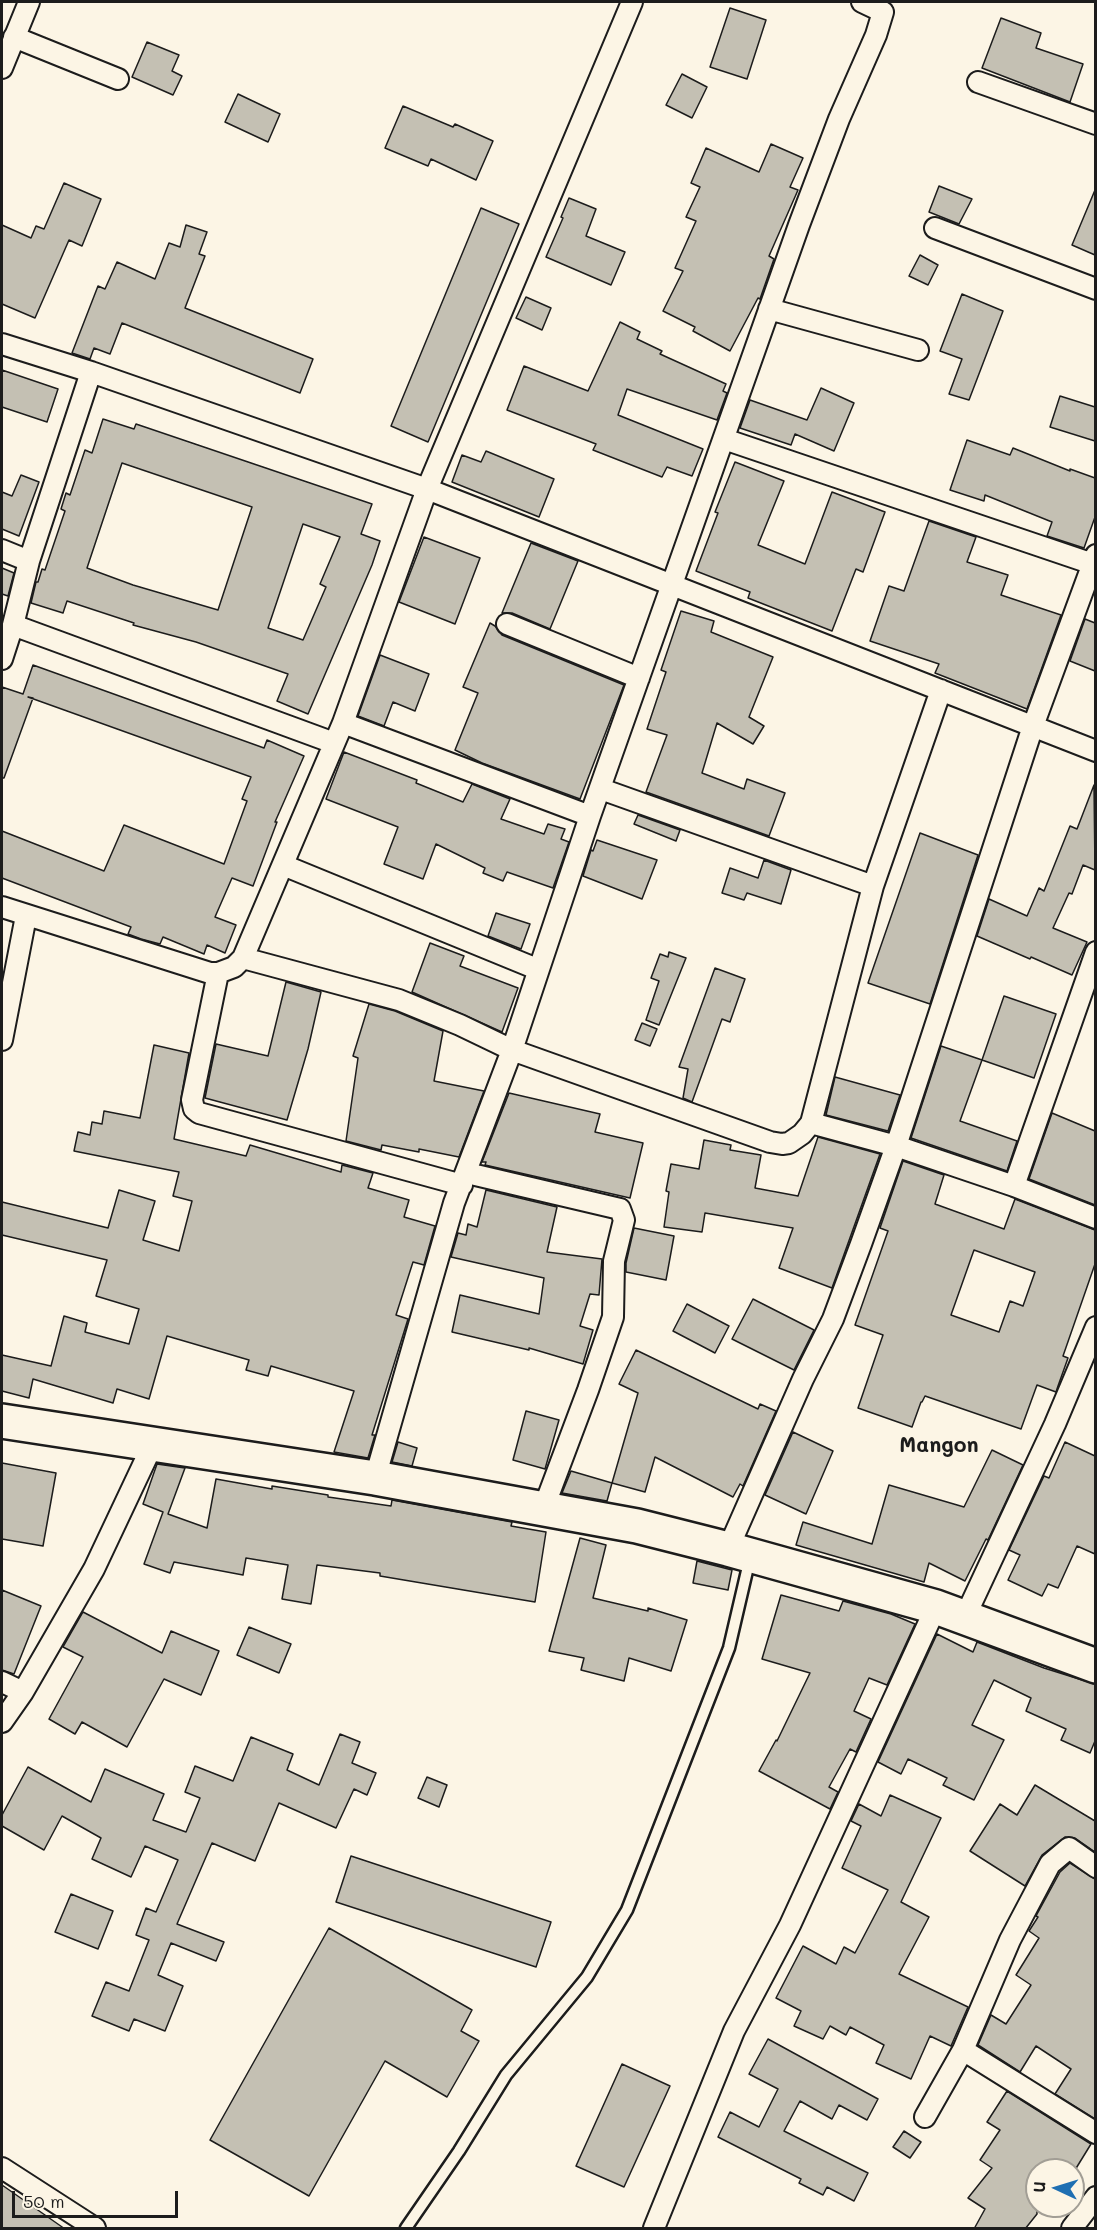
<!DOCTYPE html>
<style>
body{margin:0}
#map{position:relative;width:1097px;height:2230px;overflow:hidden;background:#fcf5e5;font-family:Mali,sans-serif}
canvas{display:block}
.frame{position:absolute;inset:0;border:3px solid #1c1c1c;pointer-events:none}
.north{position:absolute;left:1025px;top:2158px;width:60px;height:60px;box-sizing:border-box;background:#fcf5e5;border:2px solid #a29e95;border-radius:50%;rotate:274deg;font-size:16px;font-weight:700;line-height:24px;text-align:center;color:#1c1c1c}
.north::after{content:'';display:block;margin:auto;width:21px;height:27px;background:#1f6fb2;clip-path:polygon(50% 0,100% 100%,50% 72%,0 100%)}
.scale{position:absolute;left:12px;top:2191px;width:166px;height:27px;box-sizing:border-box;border:3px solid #1c1c1c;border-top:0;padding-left:8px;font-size:18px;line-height:21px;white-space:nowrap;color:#1c1c1c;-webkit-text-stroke:4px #fcf5e5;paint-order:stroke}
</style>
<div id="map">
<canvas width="1097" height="2230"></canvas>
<div class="frame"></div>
<div class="north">U</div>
<div class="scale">50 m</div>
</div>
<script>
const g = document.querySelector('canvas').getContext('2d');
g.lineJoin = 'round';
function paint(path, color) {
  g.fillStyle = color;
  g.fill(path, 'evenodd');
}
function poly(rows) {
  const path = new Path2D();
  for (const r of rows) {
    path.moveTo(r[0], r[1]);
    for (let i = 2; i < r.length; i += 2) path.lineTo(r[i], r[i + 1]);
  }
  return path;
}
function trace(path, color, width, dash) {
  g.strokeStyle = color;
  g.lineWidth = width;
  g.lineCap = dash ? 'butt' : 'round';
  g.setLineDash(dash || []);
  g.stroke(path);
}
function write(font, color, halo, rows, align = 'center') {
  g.font = font + ' Mali,sans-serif';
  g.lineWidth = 4.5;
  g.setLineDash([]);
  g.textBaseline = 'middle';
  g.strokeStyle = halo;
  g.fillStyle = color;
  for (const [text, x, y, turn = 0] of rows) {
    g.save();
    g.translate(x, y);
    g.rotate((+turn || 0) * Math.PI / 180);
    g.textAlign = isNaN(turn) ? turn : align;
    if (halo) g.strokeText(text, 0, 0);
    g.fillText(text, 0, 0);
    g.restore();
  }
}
const building = poly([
 [730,8,766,20,747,79,710,67,730,8],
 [1001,18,1041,33,1036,48,1083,64,1070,102,982,68,1001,18],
 [147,42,179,55,172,71,182,76,173,95,132,77,147,42],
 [682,74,707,87,692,118,666,105,682,74],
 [238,94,280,114,268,142,225,122,238,94],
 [403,106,453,127,455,124,493,141,476,180,431,159,428,166,385,148,403,106],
 [771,144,803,158,790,187,798,190,769,256,774,259,760,299,758,298,730,351,693,331,695,327,663,311,683,271,675,268,696,221,686,217,700,187,691,183,706,148,759,172,771,144],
 [64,183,101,199,82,246,69,240,35,318,2,304,2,225,31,238,36,226,44,229,64,183],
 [939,186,972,199,959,224,929,212,939,186],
 [1095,190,1095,255,1072,245,1095,190],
 [569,198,596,209,586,236,625,252,611,285,546,257,563,218,561,217,569,198],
 [481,208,519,224,428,442,391,426,481,208],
 [186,225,207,232,199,254,205,256,185,308,313,359,300,393,122,323,110,354,94,348,90,359,72,353,98,286,105,289,117,262,155,279,169,243,180,247,186,225],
 [920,255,938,265,928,285,909,276,920,255],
 [962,294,1003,311,969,400,949,394,962,359,940,351,962,294],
 [526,297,551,308,542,330,516,318,526,297],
 [620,322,640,332,637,339,662,351,660,354,726,384,723,391,727,393,717,420,627,389,618,415,703,449,692,476,667,467,662,477,593,450,596,444,507,410,524,366,588,391,620,322],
 [2,370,58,389,47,422,2,407,2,370],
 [821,388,854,403,834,451,795,434,791,445,740,428,750,400,807,420,821,388],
 [1060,396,1095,407,1095,441,1050,427,1060,396],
 [103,419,134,429,136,424,372,504,361,534,380,541,372,565,308,714,277,701,288,674,196,642,133,625,134,623,67,601,63,613,31,603,36,582,38,582,42,569,45,570,65,511,61,509,66,493,70,495,85,450,92,453,103,419],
 [122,463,252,507,218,610,133,585,87,568,122,463],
 [303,524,340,537,320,584,326,587,303,640,268,628,303,524],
 [967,440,1010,455,1013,448,1070,471,1070,469,1095,478,1095,517,1084,548,1047,536,1052,522,985,495,984,501,950,490,967,440],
 [486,451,554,479,539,517,452,482,462,455,481,462,486,451],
 [735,462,784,481,758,545,805,564,832,492,885,512,863,572,856,569,832,631,748,598,750,592,696,571,718,513,715,512,735,462],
 [21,475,39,482,19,536,2,529,2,492,12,496,21,475],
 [929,521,976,537,967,562,1008,575,1001,595,1061,615,1027,709,935,673,939,664,870,641,889,586,904,591,929,521],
 [424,537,480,558,455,624,399,602,424,537],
 [531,543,578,561,550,629,512,613,502,613,531,543],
 [2,568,14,573,8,596,2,594,2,568],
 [681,611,714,621,711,632,773,657,749,717,764,726,753,744,717,723,702,773,744,789,747,779,785,793,769,836,646,792,667,735,647,729,666,672,661,670,681,611],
 [1085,619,1095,623,1095,671,1070,661,1085,619],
 [490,623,495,626,502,635,624,685,580,799,482,763,455,750,478,693,463,687,490,623],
 [380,655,429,674,415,711,393,702,384,726,358,716,380,655],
 [33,665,264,748,267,740,304,756,275,822,277,822,253,886,232,878,215,917,236,925,225,953,207,945,204,954,163,937,160,944,141,939,128,934,131,927,2,878,2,831,104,871,124,825,224,864,247,801,242,799,251,777,28,697,33,698,4,778,2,778,2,687,23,694,33,665],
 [344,752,417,780,416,783,463,802,472,784,510,799,501,819,544,834,548,824,565,829,561,839,569,842,553,888,507,872,503,881,483,873,485,868,436,844,423,879,384,864,398,827,326,799,344,752],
 [1094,785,1095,870,1083,865,1072,894,1069,893,1053,928,1087,942,1072,975,1031,957,1030,959,977,936,989,899,1027,916,1039,888,1044,891,1070,826,1077,829,1094,785],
 [638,815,680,830,676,841,634,824,638,815],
 [920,833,978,855,930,1004,868,983,920,833],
 [597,840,657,860,642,899,583,876,591,850,593,851,597,840],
 [764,860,791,870,781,904,747,893,744,900,722,893,730,868,758,878,764,860],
 [496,913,530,924,521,949,488,936,496,913],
 [430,943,464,956,460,966,518,988,502,1032,412,992,430,943],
 [669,952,686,958,659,1025,646,1020,659,981,651,978,660,954,668,957,669,952],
 [715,968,745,979,730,1022,722,1019,692,1102,683,1098,688,1069,679,1067,715,968],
 [286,982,321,992,308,1049,287,1120,205,1098,216,1044,268,1056,286,982],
 [1004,996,1056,1014,1034,1078,982,1060,1004,996],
 [369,1004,395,1011,443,1031,434,1081,484,1091,459,1157,419,1149,419,1152,382,1145,381,1150,346,1141,358,1058,353,1056,369,1004],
 [642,1023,657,1029,650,1046,635,1040,642,1023],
 [154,1045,189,1053,174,1139,246,1156,250,1145,341,1172,342,1165,373,1173,368,1188,409,1200,404,1217,435,1226,424,1265,413,1262,396,1315,408,1319,372,1435,375,1435,368,1458,334,1452,354,1391,271,1366,268,1376,246,1370,249,1360,167,1336,149,1399,117,1389,113,1403,33,1379,29,1398,2,1391,2,1355,51,1366,64,1316,87,1323,85,1332,129,1344,139,1309,96,1296,107,1260,2,1235,2,1202,108,1228,119,1190,155,1201,143,1240,179,1251,192,1201,173,1196,179,1172,74,1151,78,1132,90,1135,92,1122,102,1124,104,1111,140,1118,154,1045],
 [941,1046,982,1060,960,1121,1017,1141,1007,1171,911,1138,941,1046],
 [835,1077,900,1095,888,1131,826,1115,835,1077],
 [509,1093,600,1114,595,1132,643,1143,630,1198,485,1165,486,1162,482,1162,509,1093],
 [1052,1113,1095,1131,1095,1205,1029,1179,1052,1113],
 [818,1137,880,1154,832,1288,779,1268,793,1228,705,1213,702,1232,664,1227,669,1192,666,1191,671,1164,699,1169,704,1140,731,1145,730,1150,761,1155,755,1188,798,1196,818,1137],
 [903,1161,944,1175,935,1204,1004,1229,1015,1199,1095,1230,1095,1264,1063,1356,1068,1358,1058,1386,1056,1392,1037,1385,1021,1429,925,1396,922,1402,921,1402,912,1427,858,1408,883,1335,855,1325,888,1231,880,1228,903,1161],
 [974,1250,1035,1272,1023,1306,1010,1301,999,1332,951,1315,974,1250],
 [486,1190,557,1207,547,1252,602,1259,599,1295,590,1294,580,1326,593,1330,583,1364,529,1348,529,1350,452,1332,460,1295,539,1314,544,1278,451,1257,458,1233,466,1235,468,1224,477,1227,486,1190],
 [634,1228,674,1236,666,1280,626,1272,626,1263,634,1228],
 [753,1299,814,1330,794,1370,732,1339,753,1299],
 [687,1304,729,1326,715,1353,673,1331,687,1304],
 [636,1350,758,1409,760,1404,776,1411,743,1486,740,1484,733,1497,655,1457,645,1492,612,1483,638,1393,619,1384,636,1350],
 [526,1411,559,1420,545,1469,513,1460,526,1411],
 [793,1432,833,1451,806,1514,765,1495,793,1432],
 [398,1442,417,1448,412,1466,392,1462,398,1442],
 [1065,1442,1095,1456,1095,1554,1077,1546,1058,1588,1048,1584,1042,1596,1008,1580,1020,1555,1009,1550,1044,1476,1049,1478,1065,1442],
 [992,1450,1023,1465,988,1540,986,1539,965,1581,929,1563,924,1582,796,1545,803,1522,872,1544,889,1485,964,1507,992,1450],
 [2,1463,56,1473,43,1546,2,1539,2,1463],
 [157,1464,185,1468,168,1514,207,1528,216,1479,272,1489,272,1486,328,1495,328,1497,391,1506,392,1500,512,1522,511,1526,546,1532,535,1602,380,1576,380,1573,317,1565,311,1604,282,1599,288,1565,246,1558,243,1575,174,1562,170,1573,144,1564,163,1512,143,1504,157,1464],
 [571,1471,612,1483,607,1501,562,1493,571,1471],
 [580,1538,606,1545,593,1598,648,1611,648,1608,687,1620,671,1671,629,1658,624,1681,581,1670,584,1658,549,1651,580,1538],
 [697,1561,732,1570,728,1590,693,1583,697,1561],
 [2,1590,41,1606,14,1674,2,1670,2,1590],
 [781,1595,839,1611,843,1601,891,1614,915,1624,887,1685,869,1678,854,1711,871,1719,856,1752,850,1749,829,1787,838,1792,830,1809,759,1771,776,1740,777,1741,810,1673,762,1659,781,1595],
 [83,1612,162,1653,171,1631,219,1651,201,1695,164,1679,127,1747,82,1722,75,1734,49,1719,83,1657,63,1647,83,1612],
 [249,1627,291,1644,279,1673,237,1655,249,1627],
 [937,1634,973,1652,977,1642,1044,1668,1095,1684,1095,1741,1090,1753,1061,1740,1066,1729,1026,1711,1031,1698,994,1680,972,1725,1004,1740,974,1800,943,1785,947,1778,908,1759,901,1774,878,1762,937,1634],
 [340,1734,360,1742,352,1763,376,1773,367,1795,354,1789,336,1828,279,1803,255,1861,212,1843,177,1924,224,1942,216,1961,171,1943,158,1975,183,1986,165,2031,134,2019,129,2031,92,2016,106,1982,129,1991,149,1940,136,1935,146,1908,156,1912,178,1860,145,1846,131,1877,92,1859,101,1838,62,1816,44,1850,2,1826,2,1815,28,1767,91,1802,105,1769,164,1794,153,1820,186,1832,200,1798,185,1792,195,1766,233,1781,251,1737,293,1754,287,1770,319,1785,340,1734],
 [427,1777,447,1785,439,1807,418,1798,427,1777],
 [1035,1785,1095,1821,1095,1852,1075,1838,1065,1837,1042,1855,1025,1886,970,1851,1000,1804,1017,1815,1035,1785],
 [890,1795,941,1818,901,1902,929,1917,899,1974,968,2007,951,2046,930,2036,911,2079,876,2063,884,2045,850,2027,846,2035,830,2026,823,2039,794,2026,801,2011,776,1998,803,1946,836,1964,844,1947,855,1953,888,1890,842,1868,861,1826,851,1821,859,1804,881,1816,890,1795],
 [351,1856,551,1922,536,1967,336,1902,351,1856],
 [1070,1863,1095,1879,1095,2119,1055,2094,1071,2069,1036,2046,1020,2072,978,2045,991,2015,1006,2024,1031,1985,1016,1975,1039,1938,1029,1931,1038,1917,1036,1916,1060,1872,1070,1863],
 [71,1894,113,1911,98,1949,55,1932,71,1894],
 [329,1928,472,2010,461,2031,479,2041,447,2097,385,2061,309,2196,210,2140,329,1928],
 [768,2039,878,2099,867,2120,839,2105,832,2119,800,2101,784,2131,868,2173,854,2201,827,2187,823,2195,799,2183,801,2179,718,2137,730,2112,759,2127,778,2089,749,2074,768,2039],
 [622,2064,670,2086,624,2187,576,2166,622,2064],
 [1007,2091,1091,2144,1075,2170,1037,2170,1037,2214,1025,2229,974,2229,985,2209,968,2198,992,2168,980,2160,1000,2130,987,2122,1007,2091],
 [904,2131,921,2142,910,2158,893,2147,904,2131],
 [2,2185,65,2229,2,2229,2,2185]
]);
const service = poly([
 [406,2228,459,2151,506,2075,587,1977,627,1910,729,1648,750,1558]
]);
const minor = poly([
 [632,2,427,489,1096,751],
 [14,37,118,79],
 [2,68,29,2],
 [978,82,1096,124],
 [935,228,1096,289],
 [769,309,918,350],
 [2,344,91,372,427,489,343,723,243,958,234,967,218,973,210,973,2,907],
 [91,372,29,561,13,625,334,743],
 [724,439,1093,564],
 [2,550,29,561],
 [507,624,639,678],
 [2,659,13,625],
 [343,723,590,816],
 [601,789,873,886],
 [283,865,537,969],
 [243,958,399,1000,460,1025,512,1050,770,1142,782,1144,789,1143,802,1134,811,1123,873,886,941,690],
 [218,973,192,1100,194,1109,199,1113,462,1185],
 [2,1040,26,916],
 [811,1123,896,1146,1014,1186,1096,1218],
 [467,1173,620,1209,624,1220,614,1261,613,1317,588,1390,544,1507],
 [1014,1186,1096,952],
 [375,1478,454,1203,512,1050,590,816,799,225,839,119,876,35,883,12,862,2],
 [728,1549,803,1379,833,1319,861,1244,896,1146,1033,726,1096,555],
 [964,1619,1055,1424,1096,1327],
 [2,1682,23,1692],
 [2,1722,23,1692,94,1569,153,1444],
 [963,2050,1096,2133],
 [925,2117,963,2050,1010,1940,1050,1864,1069,1848,1096,1867],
 [2,2168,95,2228],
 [654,2228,734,2031,790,1925,936,1607],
 [1072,2228,1096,2197]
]);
const trunk = poly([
 [2,1421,375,1478,637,1526,728,1549,936,1607,1096,1666]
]);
const districtNames = [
 ["Mangon",939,1446]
];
paint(building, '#c4c0b3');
trace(building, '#1c1c1c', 1.5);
trace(service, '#1c1c1c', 15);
trace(minor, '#1c1c1c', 24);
trace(trunk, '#1c1c1c', 38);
trace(service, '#fcf5e5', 10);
trace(minor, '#fcf5e5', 20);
trace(trunk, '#fcf5e5', 33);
write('bold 21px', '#1c1c1c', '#fcf5e5', districtNames);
</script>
